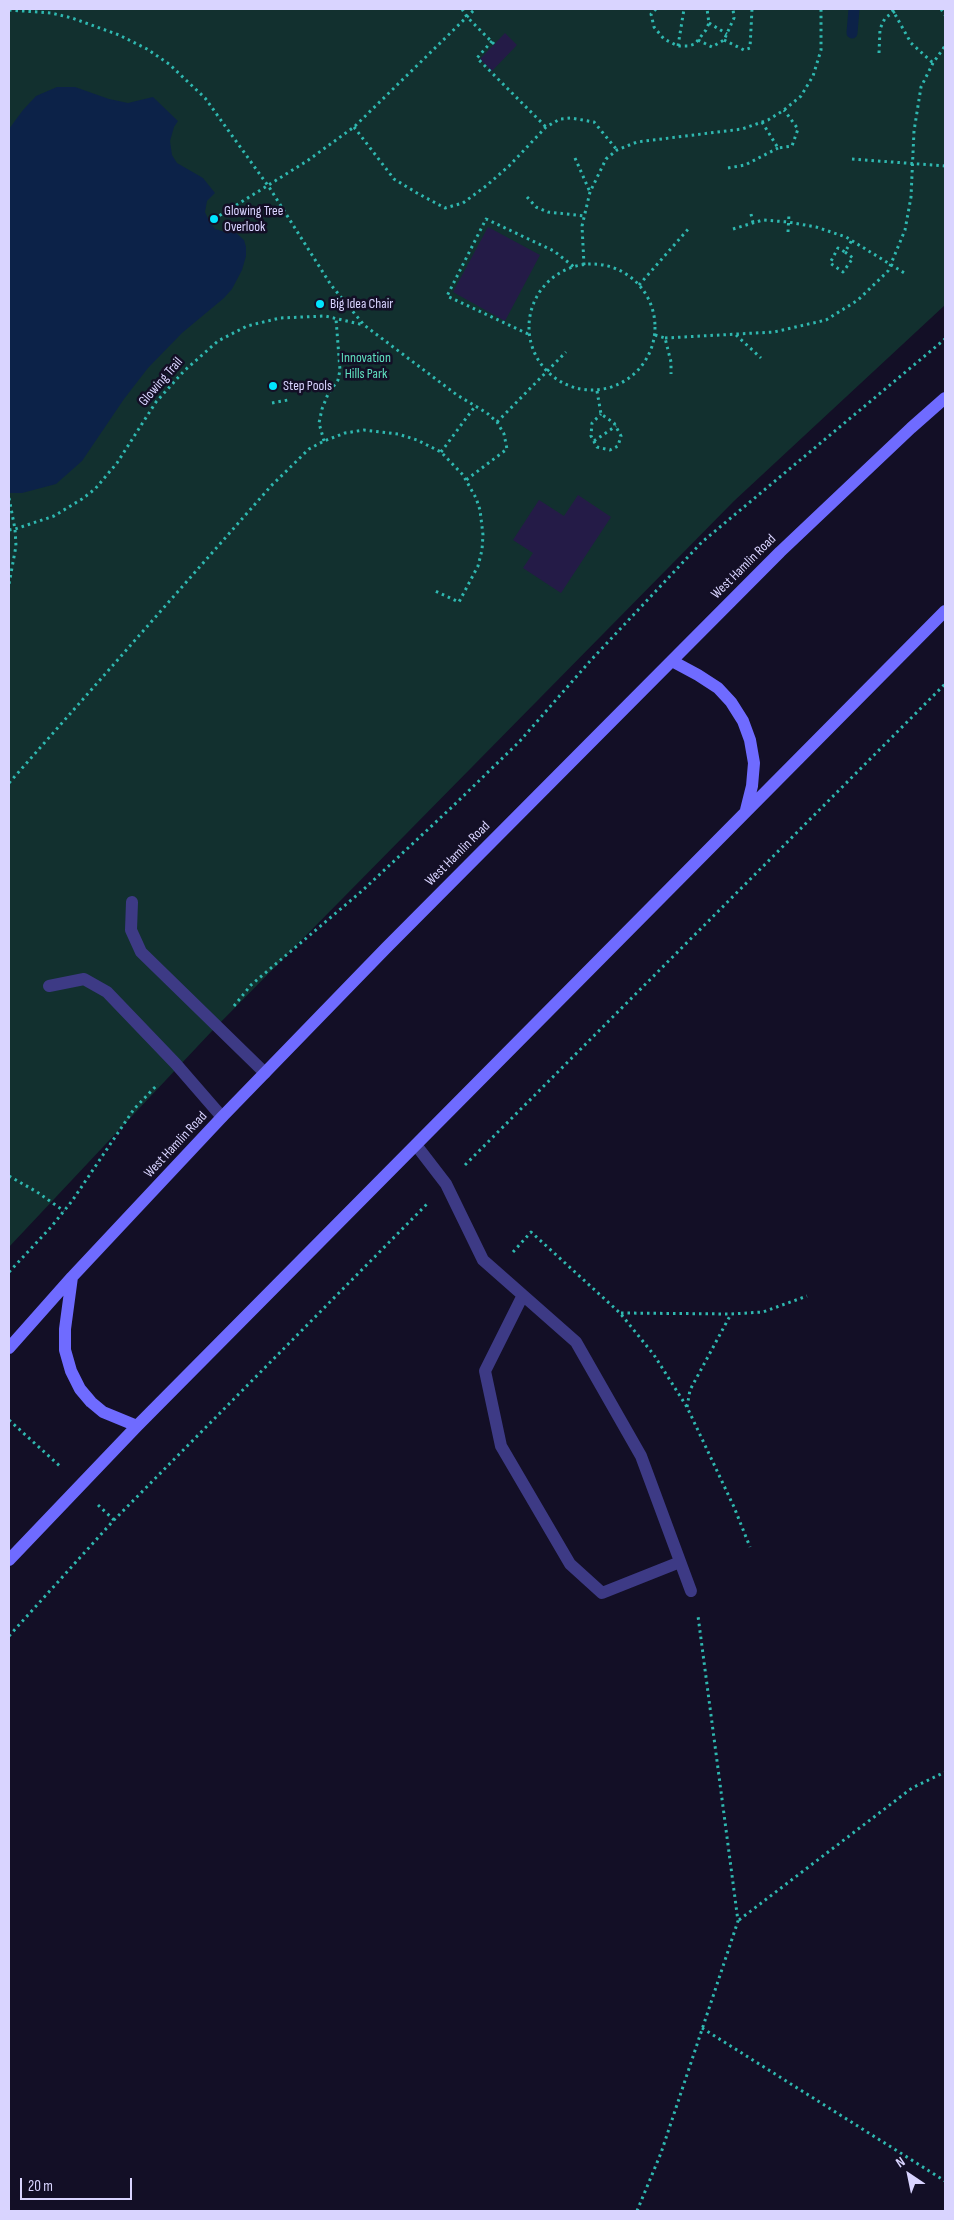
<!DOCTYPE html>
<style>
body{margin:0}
#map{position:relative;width:954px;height:2220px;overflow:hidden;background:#130f26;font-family:"Sofia Sans Condensed",sans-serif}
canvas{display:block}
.frame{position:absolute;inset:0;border:10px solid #d9d4ff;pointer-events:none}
.north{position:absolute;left:884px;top:2150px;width:50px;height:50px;-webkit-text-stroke:4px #130f26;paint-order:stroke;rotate:326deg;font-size:14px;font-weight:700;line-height:20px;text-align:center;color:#d9d4ff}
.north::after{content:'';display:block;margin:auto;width:18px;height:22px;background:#d9d4ff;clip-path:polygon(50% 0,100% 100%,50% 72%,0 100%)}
.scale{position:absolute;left:20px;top:2178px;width:112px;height:22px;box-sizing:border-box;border:2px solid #d9d4ff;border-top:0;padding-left:6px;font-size:15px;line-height:18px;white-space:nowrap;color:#d9d4ff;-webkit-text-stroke:4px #130f26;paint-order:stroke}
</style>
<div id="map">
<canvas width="954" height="2220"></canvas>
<div class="frame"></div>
<div class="north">N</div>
<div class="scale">20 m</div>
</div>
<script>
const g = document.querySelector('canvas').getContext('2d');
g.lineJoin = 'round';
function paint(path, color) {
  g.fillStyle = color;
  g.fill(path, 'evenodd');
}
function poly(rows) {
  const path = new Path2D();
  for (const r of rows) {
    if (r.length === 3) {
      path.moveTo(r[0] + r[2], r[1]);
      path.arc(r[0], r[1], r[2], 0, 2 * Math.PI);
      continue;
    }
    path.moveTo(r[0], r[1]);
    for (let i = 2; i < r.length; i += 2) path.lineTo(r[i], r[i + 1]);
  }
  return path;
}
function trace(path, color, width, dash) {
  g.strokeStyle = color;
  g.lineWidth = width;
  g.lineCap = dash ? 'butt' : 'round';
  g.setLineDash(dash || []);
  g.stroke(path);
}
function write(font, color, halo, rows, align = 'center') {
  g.font = font + ' "Sofia Sans Condensed",sans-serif';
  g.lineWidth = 5;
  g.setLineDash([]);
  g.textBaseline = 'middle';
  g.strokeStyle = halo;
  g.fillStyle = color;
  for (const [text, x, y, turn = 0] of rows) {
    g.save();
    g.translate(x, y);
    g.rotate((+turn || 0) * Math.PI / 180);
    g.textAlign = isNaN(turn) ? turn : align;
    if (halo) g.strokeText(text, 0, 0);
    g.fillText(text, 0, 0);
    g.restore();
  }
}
const green = poly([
 [9,9,945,9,945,305,734,501,212,1031,9,1247]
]);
const water = poly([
 [57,87,75,87,109,99,128,103,153,97,178,121,174,127,170,141,172,155,177,163,203,178,215,193,207,201,205,212,209,221,215,229,225,232,234,231,244,240,246,247,246,256,242,270,232,289,224,298,182,333,148,368,124,399,82,461,56,484,22,493,9,493,9,129,23,110,36,96]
]);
const stream = poly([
 [852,33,854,9]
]);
const building = poly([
 [505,33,517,45,492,71,480,59],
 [488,227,540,255,505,321,453,292],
 [578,495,611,517,561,593,523,568,533,553,513,540,539,500,564,516]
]);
const path = poly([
 [462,9,467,17,494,44],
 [656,9,651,14,654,27,664,39,678,46,688,46,695,44,706,30,709,23,707,9],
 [892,9,911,43,933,63],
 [941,9,945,15],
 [9,10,51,13,72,18,119,35,147,49,169,64,205,98,269,187,331,285,364,325,457,395,487,413,497,422,504,434,507,449,466,480],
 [709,23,727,34],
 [698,40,712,47,724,40,734,18,733,9],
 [724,40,744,50,750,48,752,9],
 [492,41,477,58,546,127],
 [678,46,684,9],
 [879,53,880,29,885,18,898,9],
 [762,122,778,148,792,146,798,129,784,110],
 [354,127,394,179,417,193,445,208,463,203,486,186,509,166,546,127,560,119,571,118,594,122,617,150],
 [575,158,590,192],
 [852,159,945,166],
 [728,168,745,165,778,148],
 [527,197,536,207,548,212,585,216],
 [751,214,753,223],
 [214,219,307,161,354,127,475,9],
 [733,229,763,220,788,222,816,227,846,237,906,274],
 [788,232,789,214],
 [845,252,853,258,843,272,830,263,838,248,845,252,852,240],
 [592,327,63],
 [584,265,582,226,590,192,606,159,617,150,637,142,742,129,768,120,784,110,801,96,813,76,821,50,821,9],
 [639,285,690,227],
 [528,334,447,296,486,219,554,251,574,267],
 [655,335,665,338,671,362,671,374],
 [736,335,761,358],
 [665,338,774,332,826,320,858,300,888,271,905,230,911,197,914,131,921,87,933,63,945,46],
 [597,391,601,414,614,423,621,436,618,446,610,450,597,447,591,436,592,423,601,414],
 [272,403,288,400],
 [497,422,566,352],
 [324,441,319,423,322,409,328,394,338,380,340,370,336,319],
 [594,441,616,426],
 [441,452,476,405],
 [9,498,15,529,16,546,9,584],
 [9,530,15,529,54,516,82,499,95,489,117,463,156,402,184,371,218,341,247,326,280,318,325,316,364,325],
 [9,783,271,486,309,449,324,441,345,433,364,430,398,434,417,440,441,452,463,475,476,498,480,510,483,535,482,550,478,566,459,602,433,590],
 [234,1006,251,985,363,890,453,806,519,742,591,660,702,542,945,339],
 [465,1165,945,684],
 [9,1176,37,1192,64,1211],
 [513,1252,531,1232,620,1313,654,1355,687,1407,734,1507,750,1547],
 [9,1272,51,1227,72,1201,134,1109,158,1084],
 [621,1313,731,1314,763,1312,807,1296],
 [687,1407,690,1390,731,1314],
 [9,1420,62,1468],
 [98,1505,114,1520],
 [9,1636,114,1520,427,1204],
 [739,1920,912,1788,945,1772],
 [702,2028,945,2181],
 [637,2211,661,2153,738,1921,698,1616]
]);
const lane = poly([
 [132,902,131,930,141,952,265,1073],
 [49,986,84,979,107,992,176,1064,222,1117],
 [416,1145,446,1184,483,1260,576,1342,641,1456,691,1591],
 [523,1295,485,1371,501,1446,570,1564,602,1593,680,1562]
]);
const secondary = poly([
 [672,661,698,675,718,688,731,702,743,721,750,740,754,763,752,786,746,810],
 [72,1277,65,1329,65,1350,71,1371,80,1389,91,1402,103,1412,137,1426],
 [9,1348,72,1277,222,1117,386,948,780,552,911,428,945,398],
 [9,1560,137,1426,945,611]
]);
const markers = [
 [214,219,5,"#00e5ff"],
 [320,304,5,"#00e5ff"],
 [273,386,5,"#00e5ff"]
];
const poiNames = [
 ["Glowing Tree",224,211],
 ["Overlook",224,227],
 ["Big Idea Chair",330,304],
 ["Step Pools",283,386]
];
const parkNames = [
 ["Innovation",366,358],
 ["Hills Park",366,374]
];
const streetNames = [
 ["Glowing Trail",161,382,-49],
 ["West Hamlin Road",744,567,-45],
 ["West Hamlin Road",458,854,-45],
 ["West Hamlin Road",176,1145,-47]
];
paint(green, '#12302f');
paint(water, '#0c2248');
trace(stream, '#0c2248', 11);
paint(building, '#241b47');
trace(path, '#2fb8b0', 3, [2.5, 4]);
trace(lane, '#3d3a85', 12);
trace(secondary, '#6f6bff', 12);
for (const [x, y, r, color] of markers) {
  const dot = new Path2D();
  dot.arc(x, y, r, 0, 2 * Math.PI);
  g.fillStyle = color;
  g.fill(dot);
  trace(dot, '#130f26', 2);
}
write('14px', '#d9d4ff', '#130f26', poiNames, 'left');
write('14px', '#5fe0c0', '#130f26', parkNames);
write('14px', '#d9d4ff', '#130f26', streetNames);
</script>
